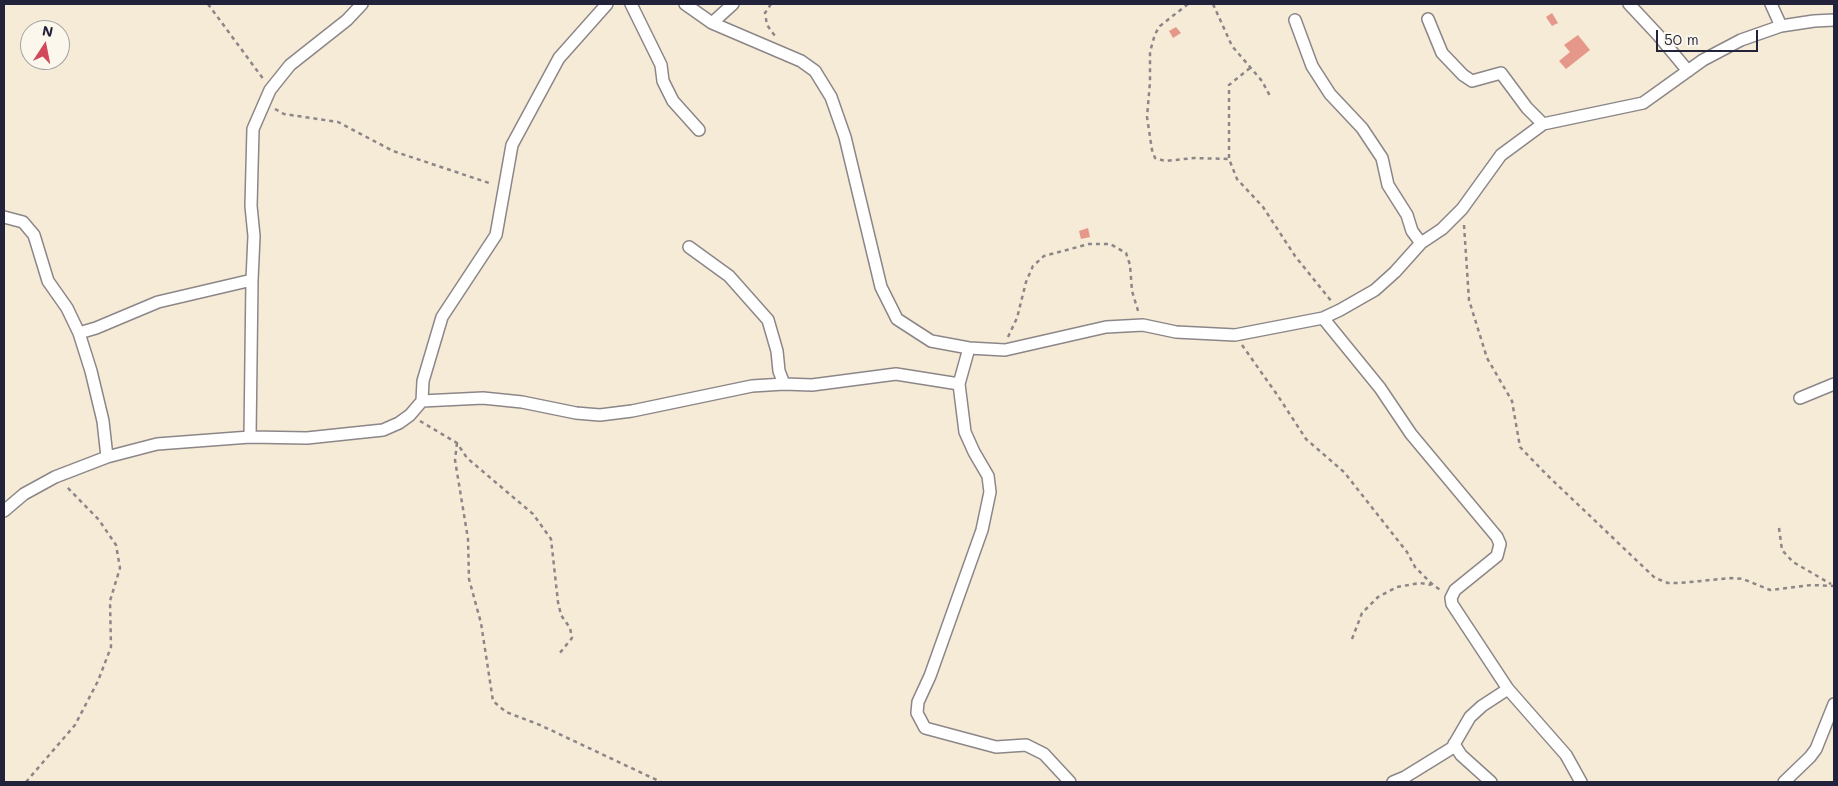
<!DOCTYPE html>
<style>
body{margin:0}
#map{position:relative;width:1838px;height:786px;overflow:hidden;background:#f5ebd6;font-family:Mali,sans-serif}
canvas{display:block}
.frame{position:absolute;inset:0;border:5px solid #22223b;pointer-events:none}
.north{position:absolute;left:20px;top:20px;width:50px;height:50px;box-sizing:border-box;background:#fbf7ec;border:1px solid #a4a2a5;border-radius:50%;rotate:11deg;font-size:14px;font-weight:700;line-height:20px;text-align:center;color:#22223b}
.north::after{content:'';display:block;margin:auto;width:18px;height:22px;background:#d1495b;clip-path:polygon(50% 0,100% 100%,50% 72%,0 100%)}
.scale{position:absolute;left:1656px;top:30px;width:102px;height:22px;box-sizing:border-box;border:2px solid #22223b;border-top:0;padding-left:6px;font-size:15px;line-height:18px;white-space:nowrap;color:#22223b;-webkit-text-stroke:4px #fbf7ec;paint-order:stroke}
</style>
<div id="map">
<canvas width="1838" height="786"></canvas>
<div class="frame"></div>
<div class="north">N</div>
<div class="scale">50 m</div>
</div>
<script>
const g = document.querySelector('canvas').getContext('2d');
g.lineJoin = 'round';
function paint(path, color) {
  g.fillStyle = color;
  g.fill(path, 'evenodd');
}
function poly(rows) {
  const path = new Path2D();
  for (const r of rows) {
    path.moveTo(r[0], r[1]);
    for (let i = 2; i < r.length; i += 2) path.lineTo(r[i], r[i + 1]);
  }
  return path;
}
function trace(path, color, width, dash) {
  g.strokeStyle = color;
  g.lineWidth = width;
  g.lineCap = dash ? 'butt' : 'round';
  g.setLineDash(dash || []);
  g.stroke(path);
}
const building = poly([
 [1552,13,1558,23,1552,26,1546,17],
 [1176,27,1181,33,1173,38,1169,31],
 [1578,35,1590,50,1566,69,1559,61,1570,52,1564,45],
 [1088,228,1090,237,1081,239,1079,231]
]);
const path = poly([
 [208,4,264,80],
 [771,4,765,13,767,25,775,36],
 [1188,4,1160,26,1155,34,1150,52,1150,82,1147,117,1152,150,1155,158,1165,161,1194,158,1229,159],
 [1213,4,1232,46,1262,81,1270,96],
 [1250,68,1229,85,1229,159,1237,179,1263,207,1295,256,1332,302],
 [275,109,284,114,338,122,393,151,492,184],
 [1464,225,1469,300,1487,358,1512,401,1520,447,1546,474,1655,578,1668,583,1680,583,1731,578,1743,579,1770,590,1812,585,1834,586],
 [1008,337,1017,318,1026,282,1033,266,1044,256,1089,244,1110,244,1126,253,1130,265,1132,291,1139,314],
 [1242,345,1278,396,1306,439,1344,472,1407,552,1415,567,1433,585,1442,591],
 [420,421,457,443,467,458,533,514,551,539,558,602,561,615,570,628,572,638,559,654],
 [457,443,455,460,468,539,469,579,481,623,493,701,506,712,540,725,661,782],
 [1779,528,1782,550,1793,562,1831,584],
 [1352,639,1362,613,1378,597,1397,587,1420,583,1431,585],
 [26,782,75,725,98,681,111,647,110,601,120,568,116,545,99,520,66,486]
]);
const minor = poly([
 [631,4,661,65,663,81,673,101,699,130],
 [685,4,712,23,801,61,815,71,831,97,845,137,881,287,897,319,931,341,969,348,1005,350,1106,327,1143,325,1176,332,1235,335,1323,318,1340,310,1375,290,1395,272,1421,243,1442,229,1462,209,1501,155,1543,124,1643,103,1703,60,1741,40,1781,26,1814,21,1834,20],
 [1629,4,1658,35,1688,71],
 [1771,4,1781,26],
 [1428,19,1442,53,1463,75,1472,81,1501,73,1527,108,1543,124],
 [1295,20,1312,66,1330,94,1362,128,1382,158,1388,185,1407,215,1412,231,1421,243],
 [712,23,733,4],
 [4,217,23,222,34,235,48,281,67,308,79,333,91,371,103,421,107,457],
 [689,247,729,276,768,320,777,351,779,371,784,384],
 [1323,318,1380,388,1411,434,1497,537,1500,544,1497,556,1455,590,1451,598,1452,604,1508,689,1566,755,1581,782],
 [79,333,96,328,158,302,252,280],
 [969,348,959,384,965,432,974,452,988,476,990,492,982,530,930,676,918,702,917,713,925,728,996,747,1026,745,1044,754,1070,782],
 [1800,398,1834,384],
 [422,401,483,398,522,402,576,413,600,415,632,411,752,386,784,384,812,385,896,374,959,384],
 [250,437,252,280,254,236,251,206,253,129,270,90,290,65,347,20,362,4],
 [4,511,24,494,55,477,107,457,157,444,250,437,307,438,383,430,399,423,410,415,422,401,423,381,442,317,496,235,512,145,559,58,607,4],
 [1454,744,1461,755,1491,782],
 [1393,782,1405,777,1452,748,1470,717,1482,706,1508,689],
 [1784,782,1810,757,1816,749,1834,704]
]);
paint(building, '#e5988a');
trace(minor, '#8c8688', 14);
trace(path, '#8c8688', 2.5, [4, 4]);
trace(minor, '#fff', 11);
</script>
